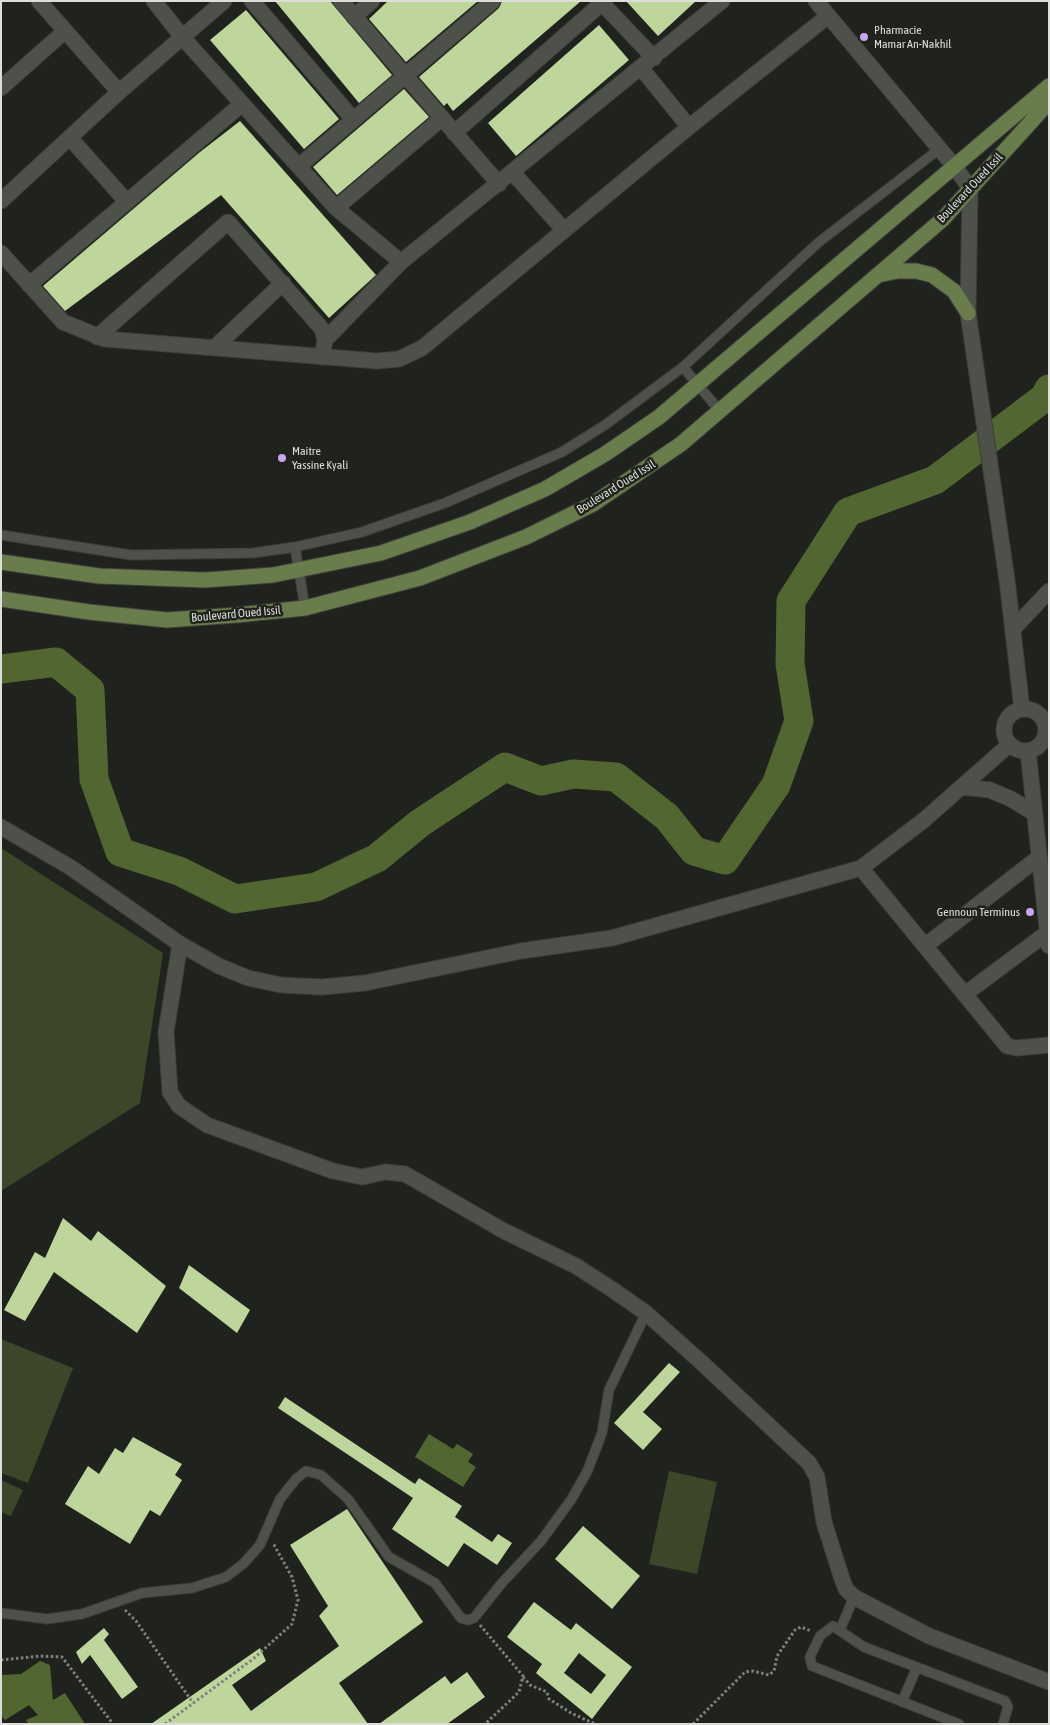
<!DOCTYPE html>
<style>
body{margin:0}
#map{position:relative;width:1050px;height:1725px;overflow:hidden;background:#20231d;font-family:"Asap Condensed",sans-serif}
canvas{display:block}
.frame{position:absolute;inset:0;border:2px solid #dddeda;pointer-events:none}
</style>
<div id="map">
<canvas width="1050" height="1725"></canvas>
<div class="frame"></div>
</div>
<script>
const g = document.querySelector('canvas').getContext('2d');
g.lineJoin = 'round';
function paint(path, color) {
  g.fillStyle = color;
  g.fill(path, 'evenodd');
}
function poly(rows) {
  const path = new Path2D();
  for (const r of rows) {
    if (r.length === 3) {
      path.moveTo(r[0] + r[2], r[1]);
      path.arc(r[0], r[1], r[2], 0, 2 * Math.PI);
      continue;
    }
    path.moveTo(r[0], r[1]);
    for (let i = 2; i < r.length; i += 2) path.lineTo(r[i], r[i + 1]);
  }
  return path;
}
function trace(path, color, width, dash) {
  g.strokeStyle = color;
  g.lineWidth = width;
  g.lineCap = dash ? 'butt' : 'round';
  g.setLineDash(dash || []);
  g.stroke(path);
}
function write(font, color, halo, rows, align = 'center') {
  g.font = font + ' "Asap Condensed",sans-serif';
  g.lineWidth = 5;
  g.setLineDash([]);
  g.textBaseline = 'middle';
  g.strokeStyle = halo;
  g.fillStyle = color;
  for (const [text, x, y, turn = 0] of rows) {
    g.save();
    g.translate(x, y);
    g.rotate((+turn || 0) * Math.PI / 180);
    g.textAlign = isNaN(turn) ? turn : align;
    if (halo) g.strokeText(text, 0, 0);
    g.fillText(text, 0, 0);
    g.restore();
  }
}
const green = poly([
 [1,848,163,953,140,1103,1,1191],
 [1,1339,73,1368,28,1483,1,1473],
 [669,1471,717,1482,697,1574,649,1564],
 [1,1480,23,1490,11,1516,1,1512]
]);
const water = poly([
 [429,1434,453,1449,457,1444,473,1454,468,1462,476,1467,463,1487,415,1457],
 [40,1661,50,1665,53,1700,65,1693,85,1724,29,1724,26,1720,38,1715,29,1705,5,1720,1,1715,1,1675,21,1674]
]);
const river = poly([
 [1,669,56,662,90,690,94,779,120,852,179,871,235,899,316,887,377,858,420,823,505,767,541,781,573,774,616,777,667,817,694,851,725,860,776,785,799,721,790,664,791,601,848,512,935,480,1045,397,1049,389]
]);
const building = poly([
 [275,1,330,1,392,75,359,103],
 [388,1,478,1,406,62,369,19],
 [502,1,581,1,453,111,447,103,444,106,419,77,499,8],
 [626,1,696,1,658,36],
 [246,10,339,119,304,149,210,40],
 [599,25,629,60,516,156,488,123],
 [404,89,429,117,337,195,313,167],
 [240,121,376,275,329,318,221,195,65,311,43,286,200,152],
 [63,1218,91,1241,98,1231,166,1286,137,1333,54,1272,25,1321,4,1310,35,1252,45,1258],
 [189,1265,250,1310,237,1333,179,1288],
 [669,1363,680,1372,643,1412,662,1429,643,1450,614,1423],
 [285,1397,415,1484,419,1478,462,1506,455,1517,492,1542,498,1534,512,1543,497,1565,464,1543,448,1567,392,1529,413,1498,278,1408],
 [133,1437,182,1464,175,1475,182,1480,160,1516,150,1510,130,1544,65,1504,88,1466,99,1474,115,1448,123,1453],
 [347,1509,423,1622,339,1683,368,1724,151,1724,260,1648,266,1661,232,1685,251,1711,339,1646,319,1616,328,1606,290,1545],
 [583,1526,640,1576,612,1609,555,1559],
 [534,1602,571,1630,576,1623,632,1667,592,1719,536,1673,542,1664,507,1637],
 [579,1653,606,1675,591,1694,564,1673],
 [104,1628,109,1634,104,1640,138,1687,122,1699,90,1655,82,1664,76,1652],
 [467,1672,485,1697,447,1724,379,1724,445,1676,451,1684]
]);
const path = poly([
 [125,1610,136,1621,193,1703],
 [480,1625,523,1676,519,1692,485,1724],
 [1,1660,40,1656,62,1657,113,1724],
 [523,1677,530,1685,547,1692,549,1699,571,1713,595,1724],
 [165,1724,253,1659,292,1624,298,1600,292,1577,273,1543],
 [693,1724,745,1672,753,1671,769,1675,774,1671,777,1656,795,1630,801,1627,811,1631]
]);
const service = poly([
 [683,367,719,410],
 [1,535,131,555,253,553,295,547,362,532,445,503,562,452,605,425,683,367,819,242,938,150],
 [295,547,305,608],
 [1,1613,47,1619,82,1614,142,1593,192,1588,226,1577,243,1564,260,1545,280,1499,296,1479,306,1471,321,1475,348,1499,389,1557,435,1583,461,1618,468,1620,474,1618,501,1584,541,1541,571,1500,587,1472,602,1433,609,1390,646,1313],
 [840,1630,854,1597],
 [902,1702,917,1667],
 [959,1724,812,1666,810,1657,820,1636,833,1626,864,1647,1005,1701,1008,1707,1003,1724]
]);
const minor = poly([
 [39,1,119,92],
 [154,1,183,38,336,208,401,262,722,1],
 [252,1,353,119],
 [341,1,499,184],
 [600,1,654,58],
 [816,1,954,166,970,188,968,313,1007,580,1022,709],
 [354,17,372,1],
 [641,68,689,127],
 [1,88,65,31],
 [454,133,602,3],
 [70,138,127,202],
 [299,166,493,1],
 [513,173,564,230],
 [1,201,119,92,224,1],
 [336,208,441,119],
 [1,253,63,322,105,339,377,361,399,359,422,348,689,127,828,16],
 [29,285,242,104],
 [97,337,228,222,322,329,325,340,322,357],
 [325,340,401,262],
 [214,348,283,283],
 [1013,629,1049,591],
 [1028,751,1049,946],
 [861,868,1007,1046,1016,1048,1049,1045],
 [180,944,166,1032,170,1092,179,1106,207,1125,333,1171,362,1177,385,1172,405,1174,504,1231,576,1266,613,1290,646,1313,701,1362,809,1463,817,1477,824,1522,842,1579,846,1589,854,1597,929,1636,1049,1682],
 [925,946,1038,858],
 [965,994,1047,933]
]);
const tertiary = poly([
 [1025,730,21],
 [961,787,990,790,1011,799,1034,813],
 [1,827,70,867,180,944,219,966,248,978,281,985,322,987,365,983,521,951,612,938,861,868,924,820,1010,744]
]);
const primary = poly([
 [878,275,898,271,916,271,932,275,954,291,968,313],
 [1,562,99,576,205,580,273,575,381,553,470,522,545,489,605,454,659,417,1049,86],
 [1,599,89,612,167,620,237,615,305,608,420,578,526,537,593,504,681,444,943,219,1049,102]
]);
const markers = [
 [864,37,5,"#c9a5ee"],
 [282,458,5,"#c9a5ee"],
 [1030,912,5,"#c9a5ee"]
];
const poiNames = [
 ["Pharmacie",874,30],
 ["Mamar An-Nakhil",874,44],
 ["Maitre",292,451],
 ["Yassine Kyali",292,465],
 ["Gennoun Terminus",1020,912,"right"]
];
const streetNames = [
 ["Boulevard Oued Issil",970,188,-47],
 ["Boulevard Oued Issil",616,487,-32],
 ["Boulevard Oued Issil",236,614,-5]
];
paint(green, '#3c472a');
paint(water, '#526631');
trace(river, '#526631', 29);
paint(building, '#bed69c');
trace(service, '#3d3e3a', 11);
trace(minor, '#3d3e3a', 17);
trace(tertiary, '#3d3e3a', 17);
trace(primary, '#3d3e3a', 17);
trace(path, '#7f817c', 3, [2.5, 2.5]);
trace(service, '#4e514a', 9);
trace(minor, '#4e514a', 15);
trace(tertiary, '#4e514a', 15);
trace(primary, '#697c4c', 15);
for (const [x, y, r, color] of markers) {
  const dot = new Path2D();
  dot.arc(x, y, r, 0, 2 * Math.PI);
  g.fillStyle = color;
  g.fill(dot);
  trace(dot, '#20231d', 2);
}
write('12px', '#dddeda', '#20231d', poiNames, 'left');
write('12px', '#dddeda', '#20231d', streetNames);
</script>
